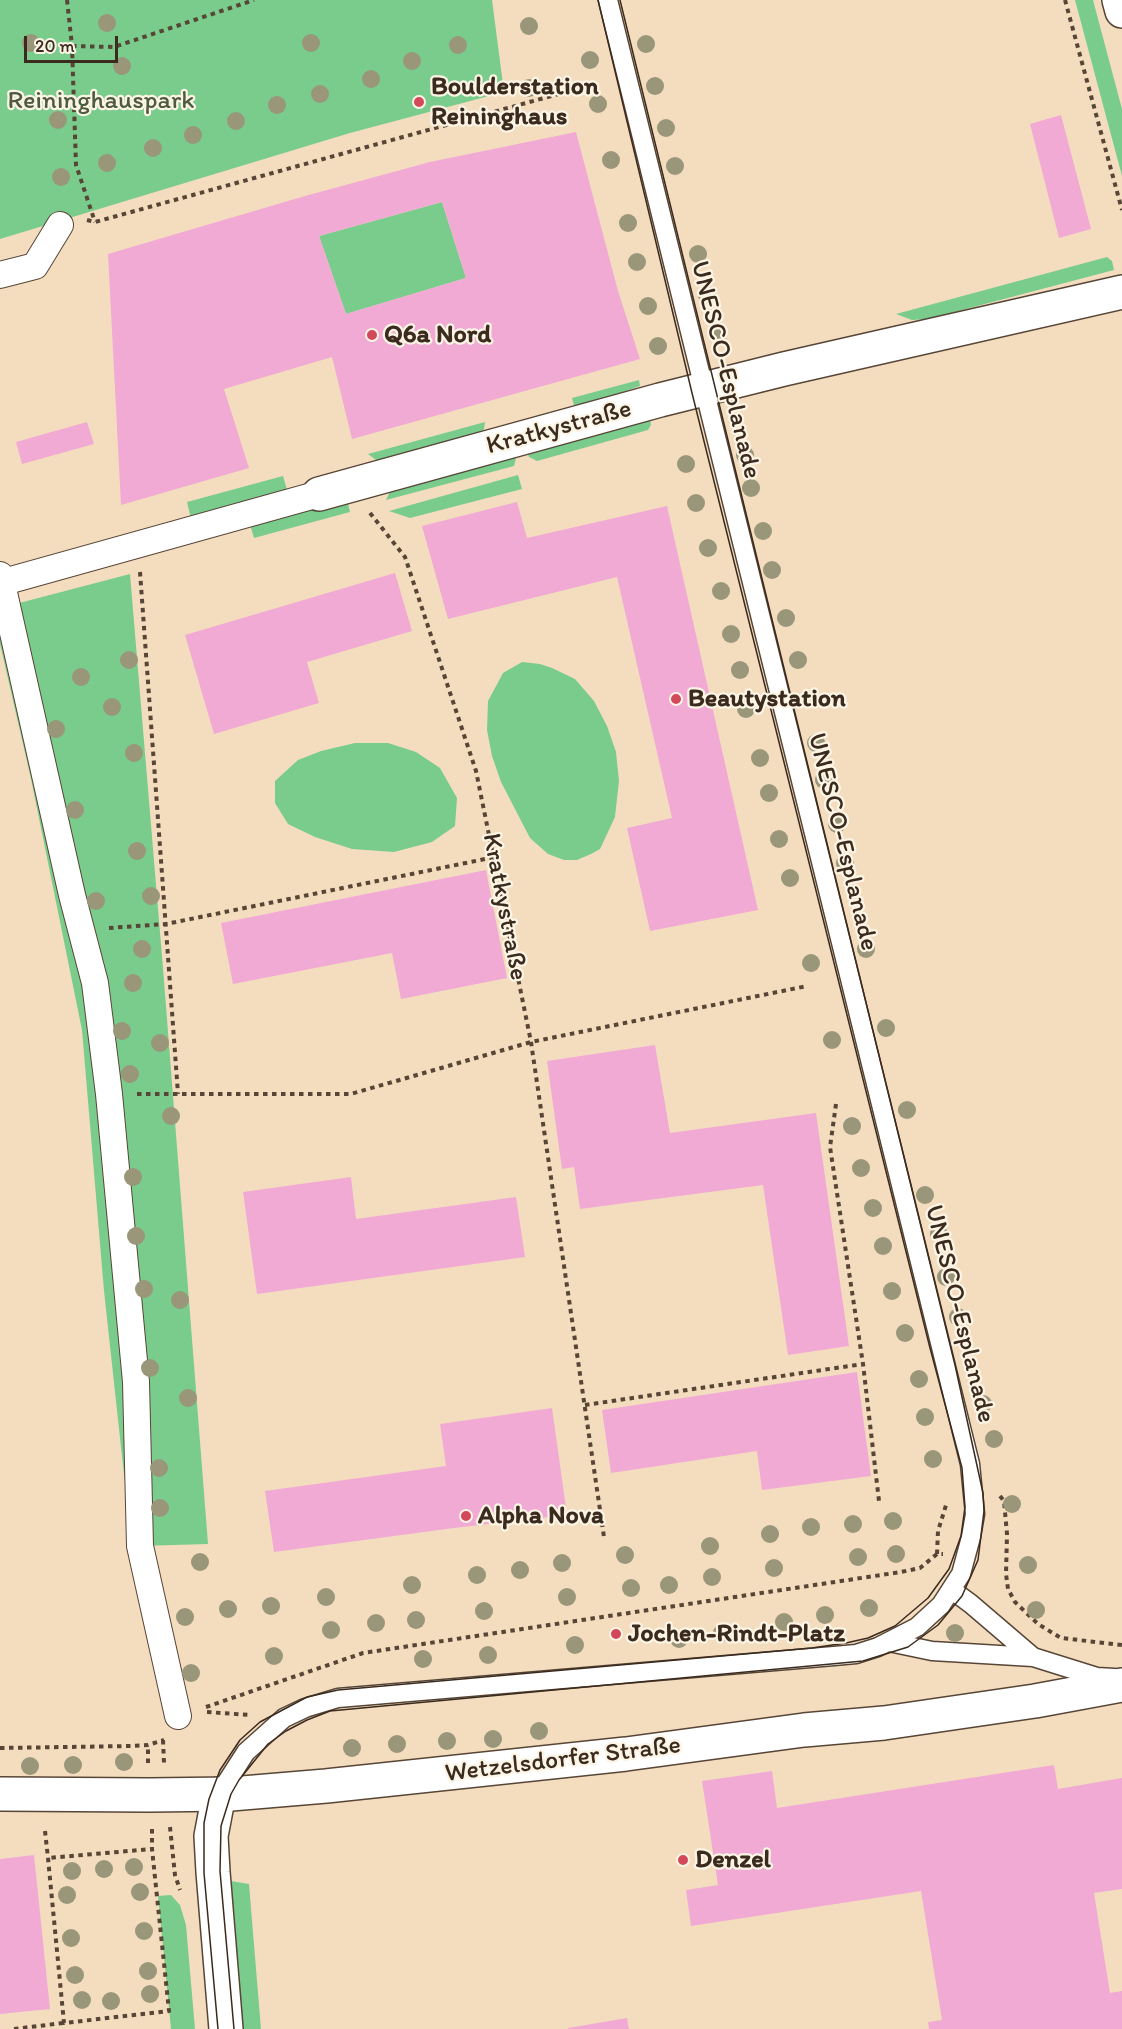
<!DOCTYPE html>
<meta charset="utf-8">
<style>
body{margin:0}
#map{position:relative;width:1122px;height:2029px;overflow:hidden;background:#f4ddbf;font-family:Itim,sans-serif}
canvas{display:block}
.scale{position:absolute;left:24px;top:36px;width:94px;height:27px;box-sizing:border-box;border:3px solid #3b2a1e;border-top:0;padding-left:8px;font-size:18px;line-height:21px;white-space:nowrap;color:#3b2a1e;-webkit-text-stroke:4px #fcf5e5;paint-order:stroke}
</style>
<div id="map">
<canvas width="1122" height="2029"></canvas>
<div class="scale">20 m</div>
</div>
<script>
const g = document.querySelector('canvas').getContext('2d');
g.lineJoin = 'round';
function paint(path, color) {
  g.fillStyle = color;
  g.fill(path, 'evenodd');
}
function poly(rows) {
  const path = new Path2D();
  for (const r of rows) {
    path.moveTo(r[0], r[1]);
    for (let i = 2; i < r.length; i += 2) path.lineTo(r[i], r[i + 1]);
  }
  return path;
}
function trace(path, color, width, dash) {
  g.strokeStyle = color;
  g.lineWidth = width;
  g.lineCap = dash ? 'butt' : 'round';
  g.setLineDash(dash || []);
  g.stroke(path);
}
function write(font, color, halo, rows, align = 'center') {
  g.font = font + ' Itim,sans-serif';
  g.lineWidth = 4.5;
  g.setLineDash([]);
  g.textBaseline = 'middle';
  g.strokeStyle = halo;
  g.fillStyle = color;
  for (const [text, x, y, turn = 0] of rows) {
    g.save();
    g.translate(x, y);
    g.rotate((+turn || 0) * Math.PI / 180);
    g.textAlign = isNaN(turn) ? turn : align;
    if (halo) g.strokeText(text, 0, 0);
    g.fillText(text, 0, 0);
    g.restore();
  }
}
const green = poly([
 [0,0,492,0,504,92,350,133,0,239],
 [1075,0,1093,0,1118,94,1122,109,1122,176],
 [442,202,466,278,346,314,319,236],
 [1107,257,1112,261,1114,270,928,319,912,320,896,314],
 [639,380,640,386,575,409,572,398],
 [650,418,651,425,648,430,537,461,529,457,527,451],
 [485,422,484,429,478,436,380,463,368,454],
 [513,455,516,458,514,466,386,500,391,489],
 [518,475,522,489,410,518,389,511],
 [283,476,288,493,191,519,187,502],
 [346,495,350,512,254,538,249,521],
 [130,574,163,968,208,1544,140,1546,132,1548,104,1291,82,1030,31,779,0,644,0,608],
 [522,662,540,664,552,668,575,679,594,701,607,726,616,752,619,781,615,817,600,849,591,854,577,860,564,860,548,854,530,838,501,782,492,756,487,730,488,701,503,673],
 [355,743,388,743,416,752,440,768,457,798,455,826,432,842,394,852,352,849,315,837,288,824,275,803,275,781,298,760,321,751],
 [231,1881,249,1884,261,2029,242,2029],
 [171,1895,180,1905,186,1925,195,2029,171,2029,158,1896]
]);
const building = poly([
 [1061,115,1091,229,1059,238,1030,124],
 [576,132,618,291,640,359,352,439,332,357,224,389,249,468,121,505,108,254,305,196,430,162],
 [442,202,466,278,346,314,319,236],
 [87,422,94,444,22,464,16,442],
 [517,502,527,538,667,506,758,910,650,931,627,828,672,818,617,577,448,619,422,526],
 [395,573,412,631,307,662,319,703,214,734,185,635],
 [486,870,507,978,401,999,392,953,233,984,221,923],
 [655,1045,670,1133,816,1113,849,1346,788,1355,763,1185,580,1209,574,1167,562,1169,547,1061],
 [351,1177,356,1219,516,1197,525,1257,257,1294,243,1192],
 [857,1372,871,1476,762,1490,757,1451,611,1473,602,1410],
 [552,1408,567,1515,454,1528,274,1552,265,1491,446,1466,440,1424],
 [1054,1765,1058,1789,1122,1778,1122,1889,1094,1893,1110,1993,1122,1991,1122,2029,929,2029,928,2022,942,2020,921,1891,691,1926,686,1890,718,1885,702,1781,772,1771,777,1808],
 [34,1855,50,2009,0,2014,0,1859],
 [627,2018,629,2029,568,2029,568,2028]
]);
const path = poly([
 [67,0,72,46,76,165,95,222],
 [1065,0,1122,210],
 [72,46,114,47,254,0],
 [87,220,95,222,584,87],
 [370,513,405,557,476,771,531,1042,604,1537],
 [140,572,178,1094],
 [109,928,166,924,495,857],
 [137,1094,351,1094,531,1042,807,986],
 [836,1104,830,1147,863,1364,879,1501],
 [585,1405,863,1364],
 [1000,1496,1004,1501,1007,1534,1006,1574,1008,1589,1015,1602,1038,1624,1061,1638,1122,1645],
 [937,1554,938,1531,947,1502],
 [206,1707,363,1653,901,1572,920,1568,937,1554,943,1554],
 [207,1712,250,1715],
 [163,1740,164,1763],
 [0,1748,131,1746,148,1745,164,1740],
 [148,1763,148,1745],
 [170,1827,175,1875,180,1890],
 [152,1829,152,1849],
 [45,1831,48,1858,64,2023,169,2011,152,1849,48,1858],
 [14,2029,63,2023]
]);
const service = poly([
 [952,1590,971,1604,1033,1657],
 [889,1642,932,1651,1033,1657,1097,1677,1114,1678],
 [219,1794,246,1752,284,1718,305,1708,338,1698,834,1656,856,1654,878,1647,917,1627,941,1605,961,1574,971,1537,975,1514,970,1464,608,0]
]);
const pedestrian = poly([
 [0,275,35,266,60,225],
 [0,575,72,895,95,983,109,1094,136,1382,140,1546,178,1716],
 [0,583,319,494]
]);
const minor = poly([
 [319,494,660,400,784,369,1122,292],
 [219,1794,211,1836,213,1872,226,2029]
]);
const secondary = poly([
 [1119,0,1122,11],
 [0,1794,149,1795,231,1794,326,1786,626,1754,804,1730,884,1723,1035,1701,1122,1685]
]);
const tram = poly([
 [218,2029,204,1873,204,1823,209,1799,220,1770,240,1740,260,1722,307,1697,338,1690,812,1648,846,1643,868,1638,895,1626,928,1598,949,1569,961,1536,965,1507,962,1468,930,1348,692,393,598,0],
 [234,2029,220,1871,221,1826,231,1794,239,1780,268,1744,286,1731,307,1720,330,1711,863,1661,908,1647,938,1625,962,1596,978,1560,984,1511,983,1493,955,1365,620,0]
]);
const trees = [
 [107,23],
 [529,26],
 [31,43],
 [311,43],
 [646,44],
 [458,45],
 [590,60],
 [412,61],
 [122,66],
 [371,79],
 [655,86],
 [529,88],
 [320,94],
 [598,104],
 [277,105],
 [58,120],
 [236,121],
 [666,128],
 [193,135],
 [153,148],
 [611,160],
 [107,163],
 [675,166],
 [61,177],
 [628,223],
 [698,254],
 [637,262],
 [707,295],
 [648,306],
 [718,335],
 [658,346],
 [745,455],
 [686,464],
 [751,488],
 [696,503],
 [763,531],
 [708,548],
 [772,570],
 [721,591],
 [786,618],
 [731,634],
 [129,660],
 [798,660],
 [740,670],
 [81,677],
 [112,707],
 [746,709],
 [56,729],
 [816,743],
 [134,753],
 [760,758],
 [824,780],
 [769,793],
 [75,810],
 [837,824],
 [779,839],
 [137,851],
 [845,863],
 [790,878],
 [151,896],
 [96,901],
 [142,949],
 [866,949],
 [811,963],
 [133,983],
 [886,1028],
 [122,1031],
 [832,1040],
 [160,1043],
 [130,1074],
 [907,1110],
 [171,1116],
 [852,1126],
 [861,1168],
 [133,1177],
 [925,1195],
 [873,1208],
 [939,1234],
 [136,1236],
 [883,1246],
 [946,1277],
 [144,1289],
 [892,1291],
 [180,1300],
 [958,1317],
 [905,1333],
 [150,1368],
 [919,1379],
 [188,1398],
 [983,1404],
 [925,1417],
 [994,1439],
 [933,1459],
 [159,1468],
 [1012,1504],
 [160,1508],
 [893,1521],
 [853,1524],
 [811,1527],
 [770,1534],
 [710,1546],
 [896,1554],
 [625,1555],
 [858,1557],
 [200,1562],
 [562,1563],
 [1028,1565],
 [774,1568],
 [520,1570],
 [477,1575],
 [712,1577],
 [412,1585],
 [669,1585],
 [631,1588],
 [326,1597],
 [567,1597],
 [271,1606],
 [869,1608],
 [228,1609],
 [1036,1610],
 [484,1611],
 [825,1615],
 [185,1617],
 [416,1620],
 [784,1622],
 [376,1623],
 [331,1630],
 [722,1633],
 [955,1633],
 [679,1639],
 [575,1645],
 [488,1655],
 [274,1656],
 [423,1659],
 [191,1673],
 [539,1731],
 [493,1739],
 [447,1741],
 [397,1744],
 [352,1748],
 [124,1762],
 [73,1765],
 [30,1766],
 [134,1867],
 [104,1869],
 [72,1871],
 [140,1892],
 [67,1895],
 [144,1931],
 [71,1938],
 [148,1971],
 [75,1975],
 [150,1994],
 [82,2000],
 [111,2001]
];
const markers = [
 [419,102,6,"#d1495b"],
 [372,335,6,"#d1495b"],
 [676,699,6,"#d1495b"],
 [466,1516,6,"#d1495b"],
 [616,1634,6,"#d1495b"],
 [683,1860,6,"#d1495b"]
];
const poiNames = [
 ["Boulderstation",431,87],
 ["Reininghaus",431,117],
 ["Q6a Nord",384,335],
 ["Beautystation",688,699],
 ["Alpha Nova",478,1516],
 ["Jochen-Rindt-Platz",628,1634],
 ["Denzel",695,1860]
];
const parkNames = [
 ["Reininghauspark",101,101]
];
const streetNames = [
 ["UNESCO-Esplanade",725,370,76],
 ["Kratkystraße",559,428,-15],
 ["UNESCO-Esplanade",842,842,76],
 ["Kratkystraße",504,907,79],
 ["UNESCO-Esplanade",959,1314,76],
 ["Wetzelsdorfer Straße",563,1760,-7]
];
paint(green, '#7acc8d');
paint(building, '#f1aad4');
trace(service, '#574536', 21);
trace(pedestrian, '#574536', 28);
trace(minor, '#574536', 36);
trace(secondary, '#574536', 36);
trace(path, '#574536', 4, [4.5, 4.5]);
trace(service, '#fff', 18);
trace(pedestrian, '#fff', 26);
trace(minor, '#fff', 33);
trace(secondary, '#fff', 33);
trace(tram, '#3b2a1e', 1.5);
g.fillStyle = '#999679';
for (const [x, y] of trees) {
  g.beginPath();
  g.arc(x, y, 9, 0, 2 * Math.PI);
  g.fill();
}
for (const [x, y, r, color] of markers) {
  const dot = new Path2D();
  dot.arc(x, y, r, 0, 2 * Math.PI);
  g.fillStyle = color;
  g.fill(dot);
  trace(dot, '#fcf5e5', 2);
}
write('bold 26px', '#3b2a1e', '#fcf5e5', poiNames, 'left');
write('26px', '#4e5b3f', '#fcf5e5', parkNames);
write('26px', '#3b2a1e', '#fcf5e5', streetNames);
</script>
